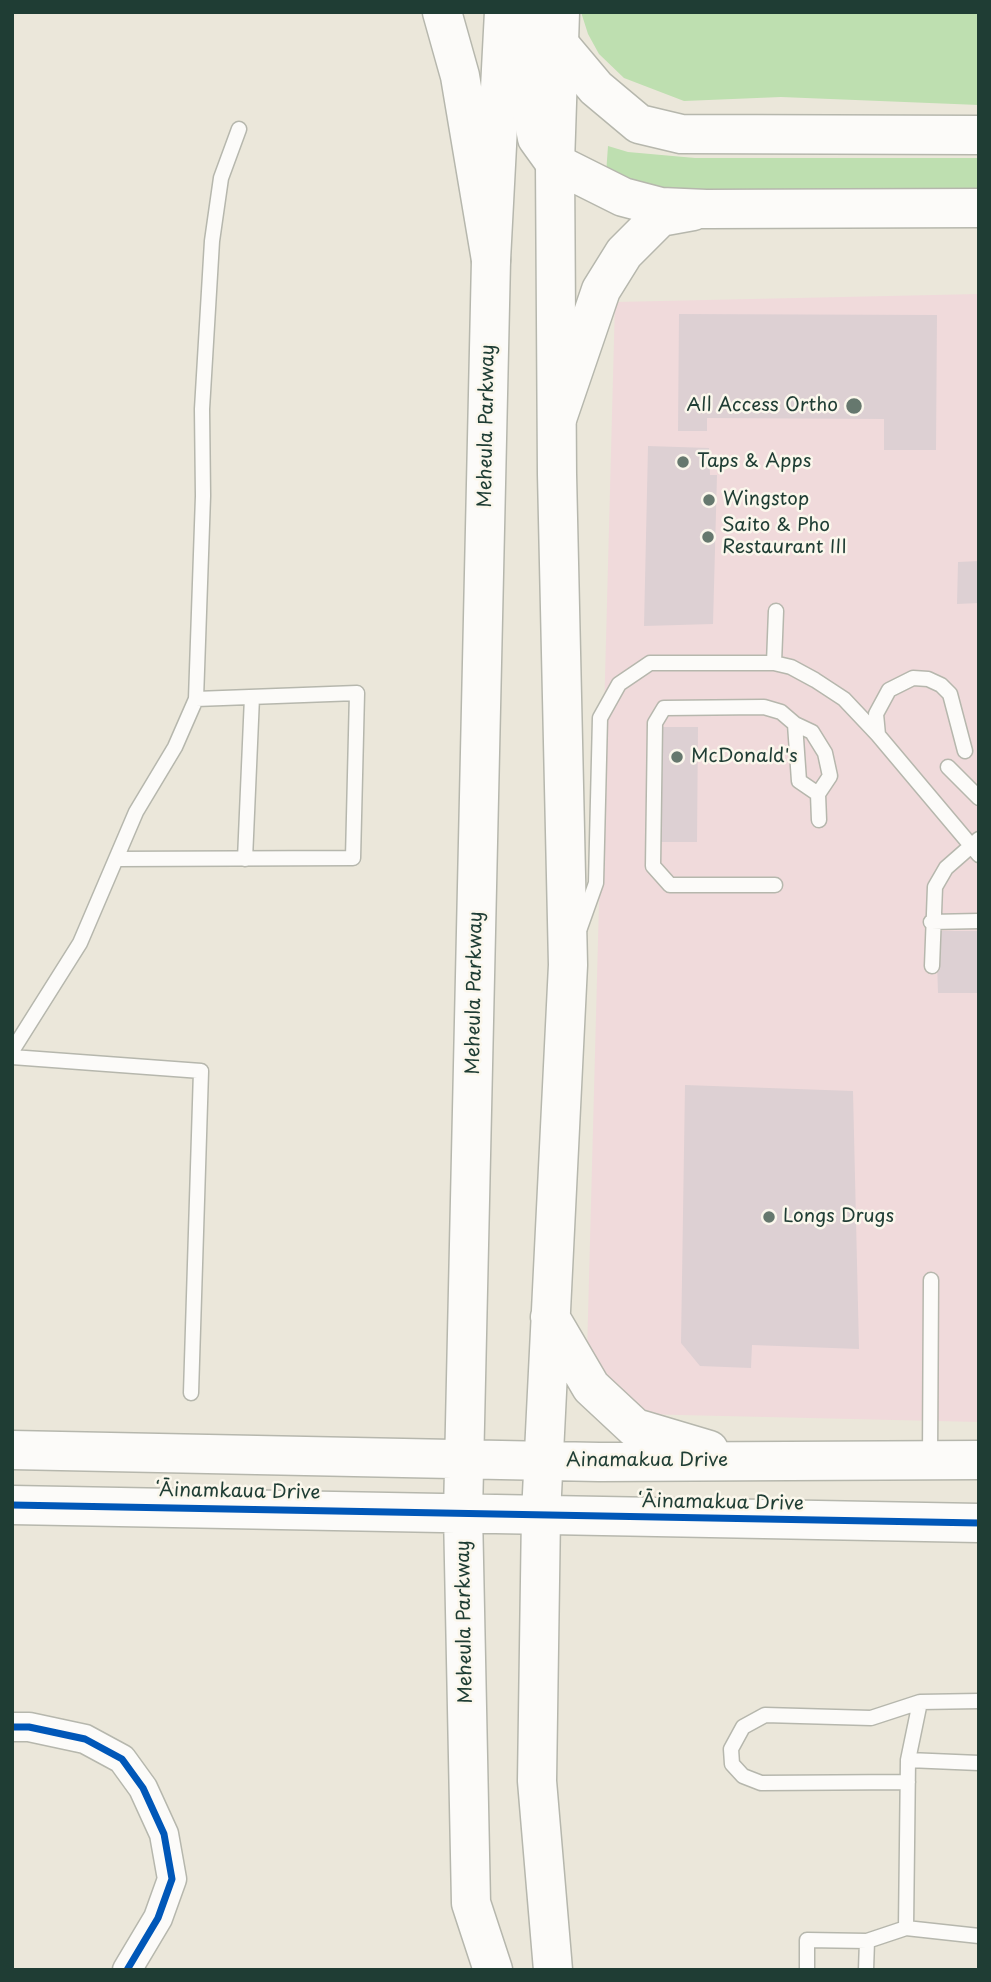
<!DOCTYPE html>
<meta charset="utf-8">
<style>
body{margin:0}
#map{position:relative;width:991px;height:1982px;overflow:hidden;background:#ebe7da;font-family:"Playpen Sans",sans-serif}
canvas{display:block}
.frame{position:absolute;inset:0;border:14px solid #1f3d34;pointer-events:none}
</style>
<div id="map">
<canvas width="991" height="1982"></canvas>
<div class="frame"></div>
</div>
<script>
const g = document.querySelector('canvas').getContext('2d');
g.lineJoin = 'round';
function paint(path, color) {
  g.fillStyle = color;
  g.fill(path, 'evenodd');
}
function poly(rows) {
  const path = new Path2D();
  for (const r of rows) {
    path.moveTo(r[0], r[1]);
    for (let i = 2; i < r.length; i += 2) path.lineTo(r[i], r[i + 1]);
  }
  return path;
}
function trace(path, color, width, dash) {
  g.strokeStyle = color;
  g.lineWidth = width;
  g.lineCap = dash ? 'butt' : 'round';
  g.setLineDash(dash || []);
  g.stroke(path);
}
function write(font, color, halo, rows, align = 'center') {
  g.font = font + ' "Playpen Sans",sans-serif';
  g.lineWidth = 5;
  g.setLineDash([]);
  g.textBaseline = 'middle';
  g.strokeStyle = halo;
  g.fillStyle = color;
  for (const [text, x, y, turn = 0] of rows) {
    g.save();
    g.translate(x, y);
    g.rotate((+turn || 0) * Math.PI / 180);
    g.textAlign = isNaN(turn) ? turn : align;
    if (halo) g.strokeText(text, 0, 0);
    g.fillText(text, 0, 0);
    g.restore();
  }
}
const built = poly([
 [979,294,979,1422,638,1414,587,1353,615,302]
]);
const green = poly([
 [581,12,979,12,979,105,781,97,684,101,624,78,599,54,588,34],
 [608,146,628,152,695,158,979,158,979,195,669,193,606,174]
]);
const building = poly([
 [679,314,937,315,936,450,884,450,884,419,707,418,707,431,678,431],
 [648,446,709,448,710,475,717,475,713,624,644,626],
 [979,561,979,603,957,604,958,562],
 [657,727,698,727,697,842,650,842],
 [936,931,979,931,979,993,938,993],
 [685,1085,853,1091,859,1349,752,1345,751,1368,700,1366,681,1343]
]);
const lane = poly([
 [774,663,776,611],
 [795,724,799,781,818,794],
 [878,735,876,714,889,690,913,678,928,679,941,685,950,694,965,751],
 [948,767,979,798],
 [117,859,353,858,357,693,196,699],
 [245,859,252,697],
 [775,885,670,885,653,866,655,723,664,708,764,707,781,712,795,724,812,732,825,753,830,776,818,794,819,820],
 [931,922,979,921],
 [580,928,596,883,600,718,619,684,650,663,774,663,791,667,815,680,844,699,878,735,979,855],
 [932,966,935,887,946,868,979,839],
 [12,1051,80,943,136,812,175,747,196,699,203,496,202,409,212,241,221,178,239,129],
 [12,1057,201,1071,191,1393],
 [930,1458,931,1280],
 [908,1760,979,1763],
 [908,1782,761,1783,743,1776,732,1764,731,1749,743,1727,765,1715,871,1718,920,1702],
 [906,1928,908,1760,920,1702,979,1701],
 [807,1970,807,1940,867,1941,906,1928,979,1936],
 [866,1970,867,1941]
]);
const street = poly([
 [12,1727,29,1727,85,1739,122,1759,143,1788,164,1834,172,1879,158,1918,127,1970]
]);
const secondary = poly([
 [550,1317,591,1387,635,1428,709,1450],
 [12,1450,599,1462,979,1460],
 [12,1505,979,1523],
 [493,1970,471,1903,463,1513,491,260,504,12],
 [553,1970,537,1781,541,1514,568,965,557,474,555,163,560,12]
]);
const highway = poly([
 [442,12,460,76,491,260],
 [525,12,527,87,537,138,555,163,623,197,661,207,706,209,979,208],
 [559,44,596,88,639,124,681,134,979,135],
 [558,416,601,290,624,253,660,217,693,211]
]);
const cycleway = poly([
 [12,1505,979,1523],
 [12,1727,29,1727,85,1739,122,1759,143,1788,164,1834,172,1879,158,1918,127,1970]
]);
const markers = [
 [854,406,9,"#66786e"],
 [683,462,7,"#66786e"],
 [709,500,7,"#66786e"],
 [708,537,7,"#66786e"],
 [677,757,7,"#66786e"],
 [769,1217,7,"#66786e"]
];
const poiNames = [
 ["All Access Ortho",838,406,"right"],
 ["Taps & Apps",697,462],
 ["Wingstop",723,500],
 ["Saito & Pho",722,526],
 ["Restaurant III",722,548],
 ["McDonald's",691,757],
 ["Longs Drugs",783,1217]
];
const streetNames = [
 ["Meheula Parkway",487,426,-89],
 ["Meheula Parkway",475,993,-89],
 ["Ainamakua Drive",647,1461],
 ["ʻĀinamkaua Drive",238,1492,1],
 ["ʻĀinamakua Drive",721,1503,1],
 ["Meheula Parkway",465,1622,-91]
];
paint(built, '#f0dadb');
paint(green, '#bedfb0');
paint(building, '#ddd0d3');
trace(lane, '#b6b7ad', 17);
trace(street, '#b6b7ad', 31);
trace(secondary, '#b6b7ad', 41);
trace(highway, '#b6b7ad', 41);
trace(lane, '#fcfbf9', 14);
trace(street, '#fcfbf9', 28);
trace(secondary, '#fcfbf9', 38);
trace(highway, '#fcfbf9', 38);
trace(cycleway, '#0057b8', 7);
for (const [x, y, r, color] of markers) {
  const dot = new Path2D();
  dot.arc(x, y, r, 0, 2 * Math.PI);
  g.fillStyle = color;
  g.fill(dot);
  trace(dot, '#fbf7ec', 2.5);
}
write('19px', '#1f3d34', '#fbf7ec', poiNames, 'left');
write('19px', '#1f3d34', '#fbf7ec', streetNames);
</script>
